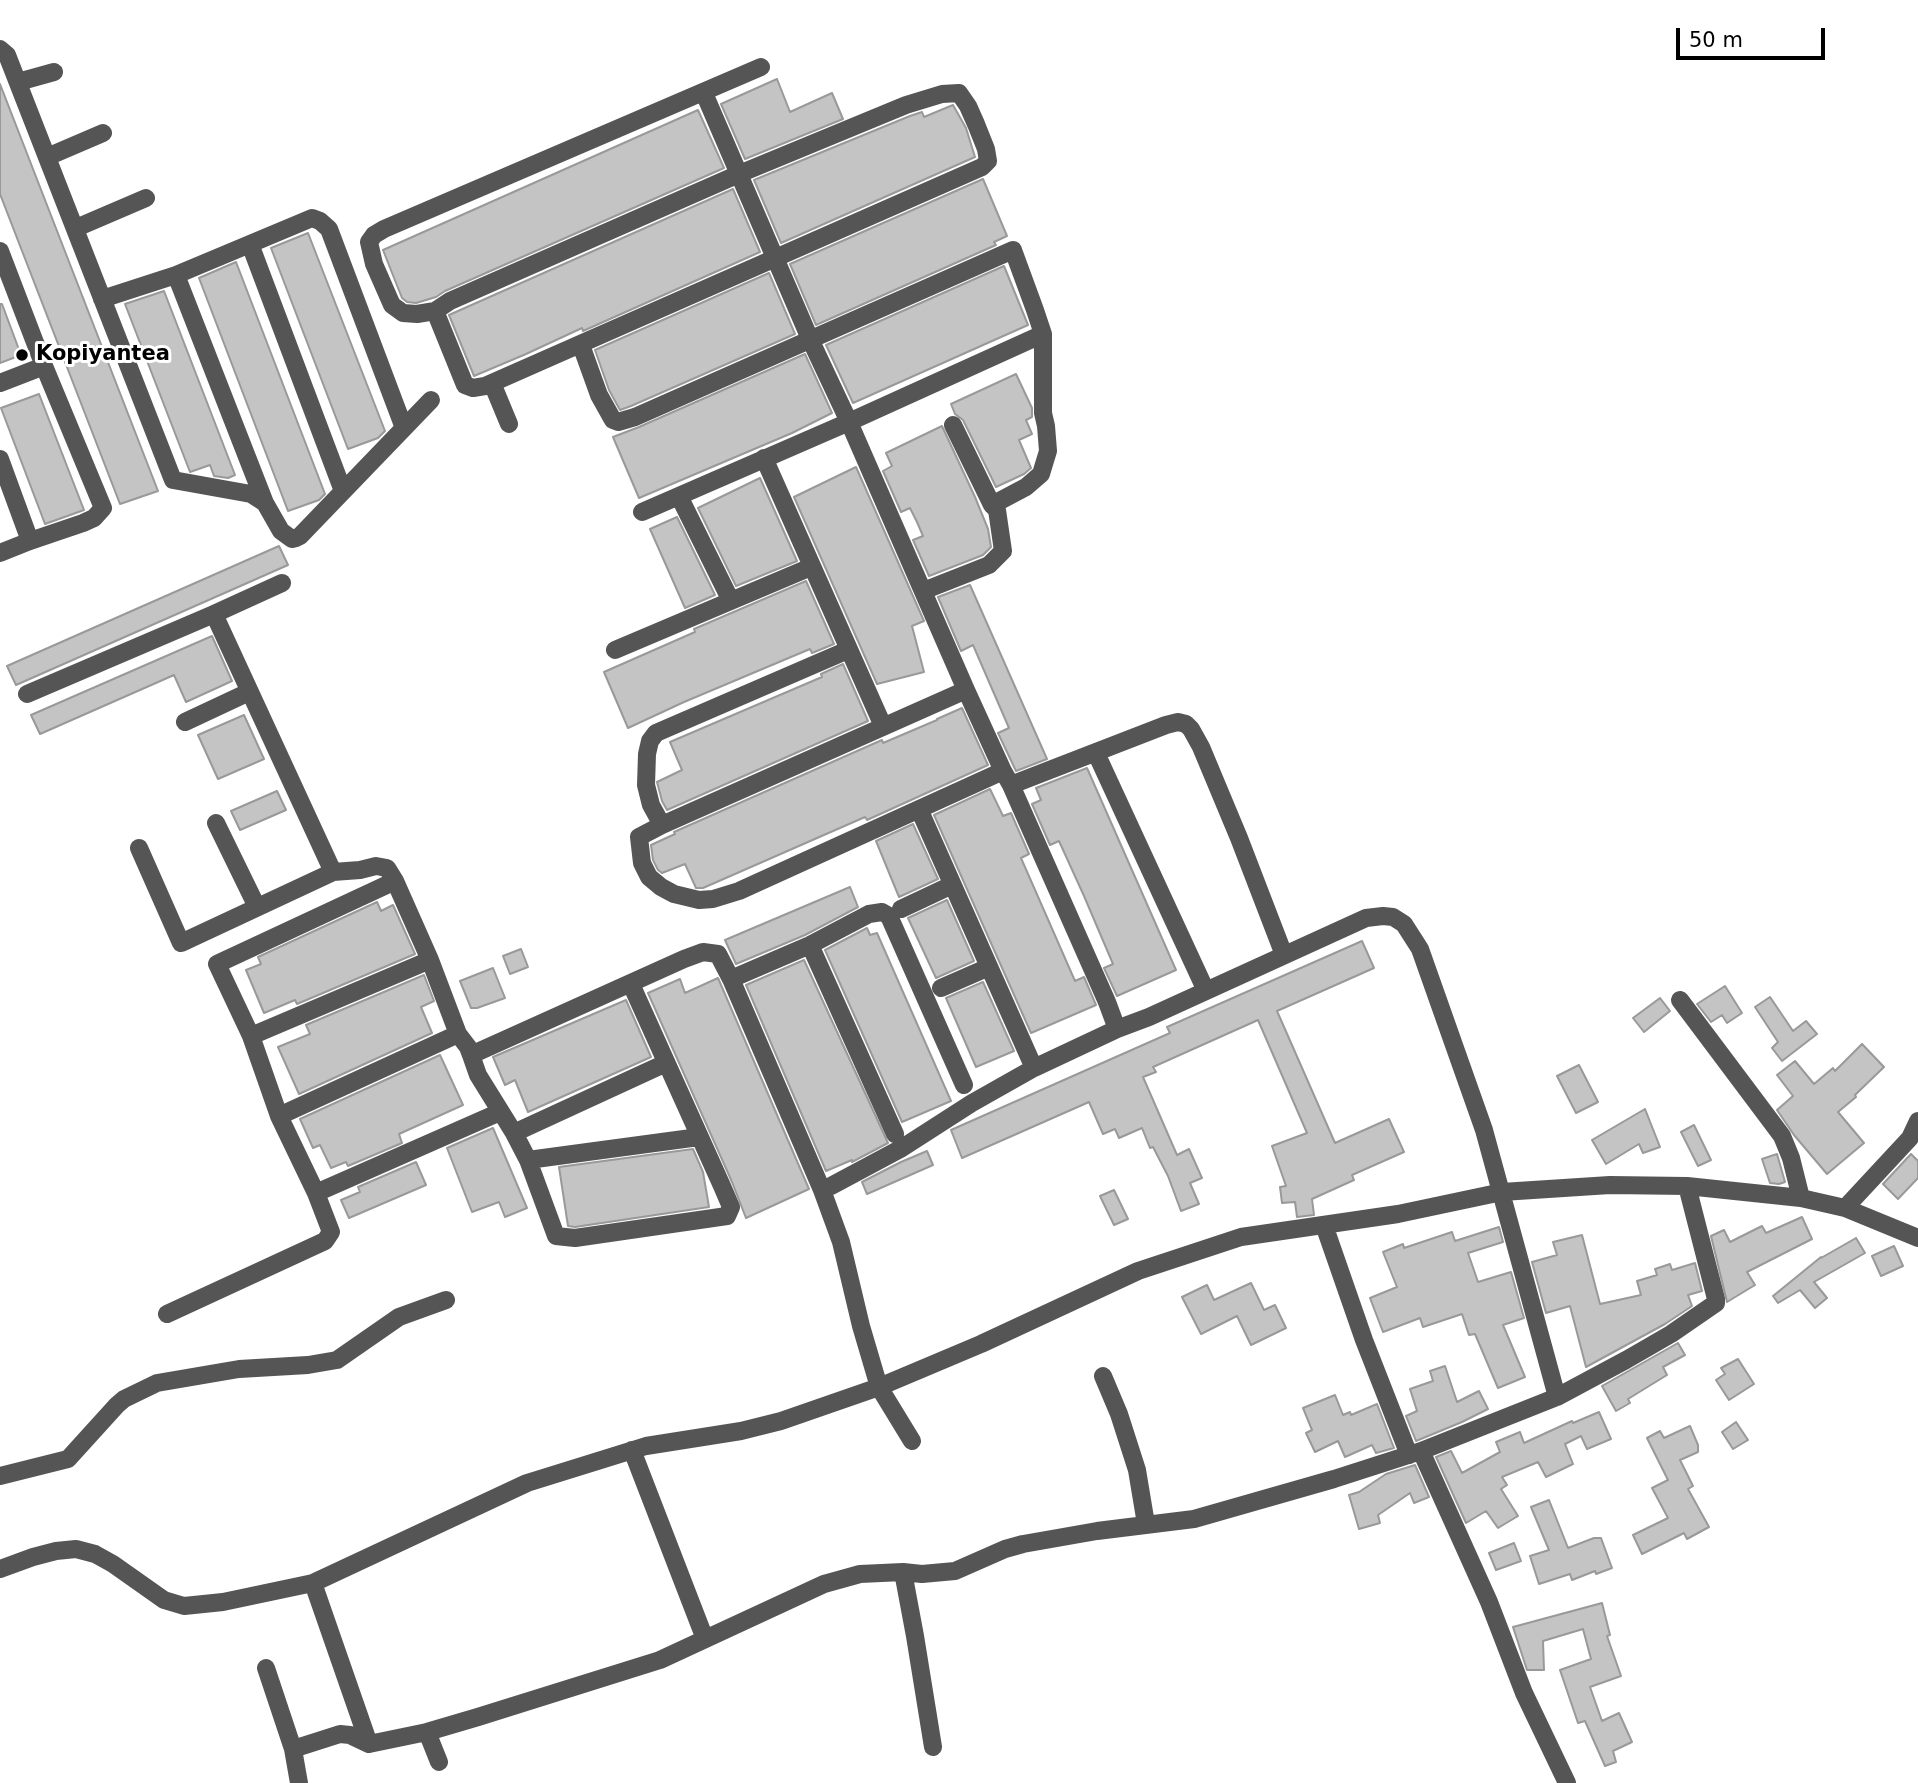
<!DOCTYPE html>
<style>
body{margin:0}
#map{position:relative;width:1918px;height:1783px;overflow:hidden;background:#fff;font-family:"DejaVu Sans",sans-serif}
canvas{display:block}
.scale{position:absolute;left:1676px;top:28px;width:149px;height:32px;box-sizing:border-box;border:4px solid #000;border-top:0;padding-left:9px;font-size:21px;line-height:24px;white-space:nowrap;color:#000;-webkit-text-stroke:5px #fff;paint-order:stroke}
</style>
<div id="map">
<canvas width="1918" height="1783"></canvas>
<div class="scale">50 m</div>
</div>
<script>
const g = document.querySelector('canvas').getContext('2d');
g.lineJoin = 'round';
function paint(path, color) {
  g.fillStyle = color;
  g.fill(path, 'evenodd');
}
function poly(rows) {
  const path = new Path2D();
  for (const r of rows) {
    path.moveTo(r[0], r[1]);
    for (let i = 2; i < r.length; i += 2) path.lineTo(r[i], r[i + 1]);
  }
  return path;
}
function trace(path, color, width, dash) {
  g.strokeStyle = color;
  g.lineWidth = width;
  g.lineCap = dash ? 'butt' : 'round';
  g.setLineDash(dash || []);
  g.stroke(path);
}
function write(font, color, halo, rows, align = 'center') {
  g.font = font + ' "DejaVu Sans",sans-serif';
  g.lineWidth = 6;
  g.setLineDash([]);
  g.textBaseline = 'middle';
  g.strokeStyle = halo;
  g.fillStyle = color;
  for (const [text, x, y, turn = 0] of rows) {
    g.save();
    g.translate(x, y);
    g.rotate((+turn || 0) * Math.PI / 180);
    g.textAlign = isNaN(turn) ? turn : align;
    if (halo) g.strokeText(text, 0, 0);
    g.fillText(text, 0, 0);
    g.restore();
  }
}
const building = poly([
 [777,79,790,112,832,93,843,119,745,159,721,104,777,79],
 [0,84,158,491,120,504,0,194,0,84],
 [953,105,966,128,975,157,781,243,754,180,910,116,922,112,924,117,953,105],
 [698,110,724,168,445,291,436,297,416,303,407,302,402,298,383,250,698,110],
 [983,179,1007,236,994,242,996,245,816,325,790,264,983,179],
 [733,189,760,252,583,331,582,328,526,354,474,376,449,315,733,189],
 [308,233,385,431,378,438,348,449,271,248,308,233],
 [236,262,325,494,319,500,288,511,199,278,236,262],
 [1004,266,1028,325,853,403,826,345,1004,266],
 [769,273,795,334,631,406,620,410,609,390,595,350,769,273],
 [164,291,235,475,228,478,214,476,210,465,190,472,125,304,164,291],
 [0,304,2,304,21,355,0,363,0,304],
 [805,354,832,413,792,433,639,498,613,437,639,427,805,354],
 [1016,374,1032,408,1032,417,1026,420,1032,434,1019,440,1031,468,1024,474,996,487,963,420,955,414,951,404,1016,374],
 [39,394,84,510,45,524,1,408,39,394],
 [942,426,975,497,988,529,991,547,983,555,929,576,913,540,923,536,917,522,910,508,901,512,883,471,892,466,886,453,942,426],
 [856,467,924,621,912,626,924,672,877,684,794,497,856,467],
 [760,478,797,561,736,586,698,508,760,478],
 [677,517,715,595,685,608,650,529,677,517],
 [279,546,288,565,16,685,7,666,279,546],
 [806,581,834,644,812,653,810,649,684,702,628,728,604,672,695,632,694,629,806,581],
 [970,585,1047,759,1016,771,998,733,1009,728,973,645,961,651,938,597,970,585],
 [212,636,232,681,186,702,174,675,40,734,31,715,212,636],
 [843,664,868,721,667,810,662,801,657,782,682,770,670,742,822,677,821,674,843,664],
 [962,708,988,765,867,820,865,817,703,888,696,888,685,864,662,873,658,870,653,860,651,845,675,834,674,832,882,740,883,743,937,720,937,719,962,708],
 [244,715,264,759,218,779,198,735,244,715],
 [1087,768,1176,970,1117,996,1104,968,1113,964,1084,896,1059,841,1050,845,1032,804,1041,800,1036,788,1087,768],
 [990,789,1003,816,1011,813,1029,854,1021,858,1075,981,1084,977,1096,1005,1031,1033,934,815,990,789],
 [277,791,286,810,240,830,231,811,277,791],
 [913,824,938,879,899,897,876,841,913,824],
 [850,887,858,907,805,935,736,964,725,940,850,887],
 [947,900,974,961,936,978,908,918,947,900],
 [377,902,381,911,393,905,415,954,297,1004,295,1000,264,1013,246,970,261,964,258,957,377,902],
 [867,928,870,935,877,933,951,1101,902,1122,825,950,867,928],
 [1362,941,1374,968,1277,1011,1335,1143,1389,1119,1404,1152,1352,1175,1354,1180,1312,1199,1314,1215,1297,1217,1295,1202,1282,1203,1280,1187,1286,1186,1272,1146,1307,1133,1258,1020,1153,1067,1156,1072,1143,1077,1177,1155,1189,1149,1202,1178,1190,1183,1199,1204,1181,1211,1168,1176,1153,1147,1150,1148,1142,1128,1119,1138,1115,1129,1103,1134,1089,1102,962,1158,951,1130,1170,1033,1167,1027,1362,941],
 [521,949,528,967,510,974,503,956,521,949],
 [804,960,888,1143,852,1162,852,1160,826,1171,746,985,804,960],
 [493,968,505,998,477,1008,471,1008,460,981,493,968],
 [424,975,434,1001,421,1007,432,1033,299,1094,278,1047,310,1034,306,1025,424,975],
 [718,978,809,1189,746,1218,732,1182,648,993,680,979,685,993,718,978],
 [983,982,1014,1051,976,1067,946,998,983,982],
 [1725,986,1742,1013,1727,1023,1722,1015,1711,1022,1697,1004,1725,986],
 [1770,997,1793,1031,1806,1021,1817,1034,1782,1061,1772,1048,1778,1042,1755,1007,1770,997],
 [1660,998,1670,1011,1644,1032,1633,1018,1660,998],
 [626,1000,651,1057,528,1112,515,1080,505,1085,493,1057,626,1000],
 [1862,1044,1884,1067,1855,1095,1856,1097,1838,1112,1864,1143,1827,1174,1794,1135,1777,1110,1793,1096,1777,1075,1795,1061,1814,1084,1833,1068,1835,1071,1862,1044],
 [440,1055,463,1105,399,1134,402,1143,348,1166,346,1162,331,1168,320,1145,313,1148,300,1119,440,1055],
 [1579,1065,1598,1102,1576,1113,1557,1076,1579,1065],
 [1645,1109,1660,1147,1643,1153,1639,1144,1606,1164,1592,1140,1645,1109],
 [1694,1125,1711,1160,1698,1166,1681,1132,1694,1125],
 [493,1128,527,1208,505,1217,499,1202,472,1212,447,1148,493,1128],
 [693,1149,703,1172,709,1207,575,1227,568,1226,559,1167,693,1149],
 [927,1151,933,1165,867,1194,862,1182,901,1162,927,1151],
 [1777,1154,1785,1182,1779,1184,1770,1183,1762,1159,1777,1154],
 [1911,1154,1918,1161,1918,1178,1898,1199,1883,1184,1911,1154],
 [416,1162,426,1185,349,1218,341,1200,360,1192,358,1187,416,1162],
 [1114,1190,1128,1219,1114,1225,1100,1196,1114,1190],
 [1802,1217,1812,1239,1747,1272,1755,1285,1727,1302,1711,1236,1724,1230,1730,1242,1762,1226,1766,1233,1802,1217],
 [1499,1227,1503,1242,1468,1253,1478,1282,1511,1272,1524,1318,1503,1325,1525,1377,1498,1388,1475,1334,1469,1335,1462,1314,1423,1327,1420,1318,1383,1332,1370,1298,1397,1287,1383,1252,1403,1244,1404,1248,1452,1232,1455,1241,1499,1227],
 [1582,1235,1600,1304,1641,1295,1637,1281,1657,1275,1655,1269,1670,1264,1672,1270,1695,1263,1702,1291,1688,1295,1692,1306,1665,1324,1586,1367,1570,1306,1546,1313,1532,1262,1557,1255,1553,1242,1582,1235],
 [1856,1238,1865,1253,1814,1282,1827,1298,1815,1308,1800,1290,1778,1303,1773,1296,1821,1257,1821,1258,1856,1238],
 [1894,1246,1903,1266,1881,1276,1872,1256,1894,1246],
 [1251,1283,1264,1310,1275,1305,1286,1328,1251,1345,1237,1316,1201,1334,1182,1297,1207,1285,1214,1300,1251,1283],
 [1678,1343,1685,1355,1663,1367,1667,1375,1628,1399,1630,1403,1616,1411,1602,1386,1678,1343],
 [1738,1359,1754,1384,1729,1400,1716,1380,1725,1374,1721,1368,1738,1359],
 [1445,1366,1457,1402,1479,1391,1488,1409,1462,1422,1416,1441,1406,1416,1417,1411,1410,1389,1433,1381,1430,1371,1445,1366],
 [1335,1395,1343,1415,1350,1412,1351,1415,1377,1404,1394,1448,1376,1453,1372,1445,1345,1457,1338,1441,1315,1452,1306,1433,1312,1430,1303,1408,1335,1395],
 [1599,1412,1611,1439,1587,1449,1581,1436,1565,1444,1573,1464,1546,1477,1538,1462,1502,1477,1507,1485,1501,1489,1518,1516,1498,1528,1486,1511,1466,1523,1436,1457,1451,1451,1462,1473,1500,1452,1496,1442,1520,1432,1524,1443,1572,1421,1573,1423,1599,1412],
 [1736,1422,1748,1440,1733,1449,1722,1432,1736,1422],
 [1690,1426,1698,1445,1698,1452,1680,1460,1693,1486,1688,1489,1709,1527,1687,1539,1684,1533,1642,1554,1633,1535,1668,1518,1652,1488,1668,1480,1647,1438,1660,1431,1664,1438,1690,1426],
 [1415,1465,1429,1497,1414,1503,1410,1493,1378,1515,1380,1523,1359,1529,1349,1495,1359,1492,1386,1474,1415,1465],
 [1549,1500,1568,1548,1594,1538,1601,1538,1612,1568,1596,1574,1595,1571,1572,1580,1570,1574,1539,1584,1530,1556,1549,1550,1531,1507,1549,1500],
 [1514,1543,1521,1561,1496,1570,1489,1553,1514,1543],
 [1602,1603,1610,1635,1607,1636,1621,1676,1590,1687,1602,1721,1619,1713,1632,1742,1613,1751,1616,1762,1605,1766,1585,1721,1578,1723,1560,1670,1591,1659,1583,1629,1543,1641,1544,1670,1527,1670,1513,1627,1602,1603]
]);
const minor = poly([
 [0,49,7,55,173,480,251,494,265,503,281,531,292,539,296,538,300,536,431,400],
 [18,82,54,72],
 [47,157,103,133],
 [76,228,146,198],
 [250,244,343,491],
 [0,251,44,366,103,508,94,518,83,523,30,541,0,553],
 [176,275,312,218,320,221,329,229,404,428],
 [102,299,176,275,265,503],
 [435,311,465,385,473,388,485,386,982,167,988,161,986,149,976,124,968,106,959,93,942,94,906,105,739,174,450,301,435,311,417,314,403,313,392,305,374,264,369,242,374,235,384,229,761,67],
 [581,345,599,395,613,420,618,422,635,417,1013,250,1035,310,1043,334,849,422,642,512],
 [0,383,44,366],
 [492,383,509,424],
 [953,425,992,505],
 [764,458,883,726],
 [0,459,30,541],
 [679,496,731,601],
 [282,583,214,614,333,872],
 [923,591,989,565,1003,551,997,510,992,505,1026,487,1041,474,1048,451,1046,426,1043,413,1043,334],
 [615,650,811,567],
 [848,650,656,733,650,741,647,754,646,785,651,805,662,825,966,690],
 [27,694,214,614],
 [185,722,249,692],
 [1096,753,1206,991],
 [1011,785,1166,725,1178,722,1186,724,1191,729,1201,747,1239,838,1284,955],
 [919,809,1034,1068],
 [216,823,257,907],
 [662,825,639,837,642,863,649,877,661,887,674,894,699,900,713,899,739,891,1003,771],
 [139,848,181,943,333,872,360,870,376,866,387,868,395,881,430,960,458,1034,468,1047,471,1055,684,959,703,952,718,954,731,979,822,1190,841,1242,861,1326,879,1387,912,1441],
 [901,909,952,885],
 [810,945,895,1134],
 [731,979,810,945,869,914,882,912,889,916,964,1085],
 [941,988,989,967],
 [1680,1000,1782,1136,1791,1158,1801,1198],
 [251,1036,430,960],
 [471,1055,478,1075,514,1133,528,1160,556,1236,575,1238,727,1216,731,1207,722,1186,631,984],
 [279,1116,458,1034],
 [514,1133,666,1063],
 [528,1160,699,1137],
 [831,1186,902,1148,972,1103,1034,1068,1117,1029],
 [316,1193,500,1112],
 [1845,1208,1910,1138,1918,1121],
 [1324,1225,1364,1340,1409,1455],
 [167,1314,325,1241,331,1232,316,1193,279,1116,251,1036,217,964,395,881],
 [1103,1376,1119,1414,1137,1470,1146,1524],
 [1557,1397,1626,1360,1671,1334,1716,1303,1716,1299,1687,1186],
 [632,1450,705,1639],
 [1421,1451,1489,1602,1524,1693,1567,1783],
 [0,1476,68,1459,117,1405,124,1399,157,1383,239,1369,308,1365,337,1360,399,1317,446,1300],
 [0,1569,33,1557,56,1551,76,1549,95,1554,113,1564,164,1600,184,1606,223,1602,313,1583,527,1483,646,1446,741,1431,781,1421,879,1387,981,1344,1138,1271,1241,1237,1398,1214,1502,1192,1610,1185,1687,1186,1801,1198,1845,1208,1918,1238],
 [903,1572,915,1636,933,1747],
 [313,1583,369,1744],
 [266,1668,293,1749],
 [427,1732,439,1762],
 [299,1783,293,1749,340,1734,350,1735,369,1744,427,1732,478,1717,660,1660,824,1584,860,1574,903,1572,922,1574,955,1571,1005,1549,1023,1544,1097,1531,1194,1519,1334,1479,1421,1451,1557,1397,1484,1130,1420,949,1404,924,1393,917,1383,916,1366,918,1149,1017,1117,1029,1107,1002,1011,785,1003,771,966,690,849,422,810,339,704,93]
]);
const markers = [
 [22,355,7,"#000"]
];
const poiNames = [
 ["Kopiyantea",36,355]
];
paint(building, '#c4c4c4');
trace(building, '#999', 2);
trace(minor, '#555', 18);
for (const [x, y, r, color] of markers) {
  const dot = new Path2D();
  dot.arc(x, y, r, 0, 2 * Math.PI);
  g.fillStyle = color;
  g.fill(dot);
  trace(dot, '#fff', 2.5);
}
write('bold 21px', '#000', '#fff', poiNames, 'left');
</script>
